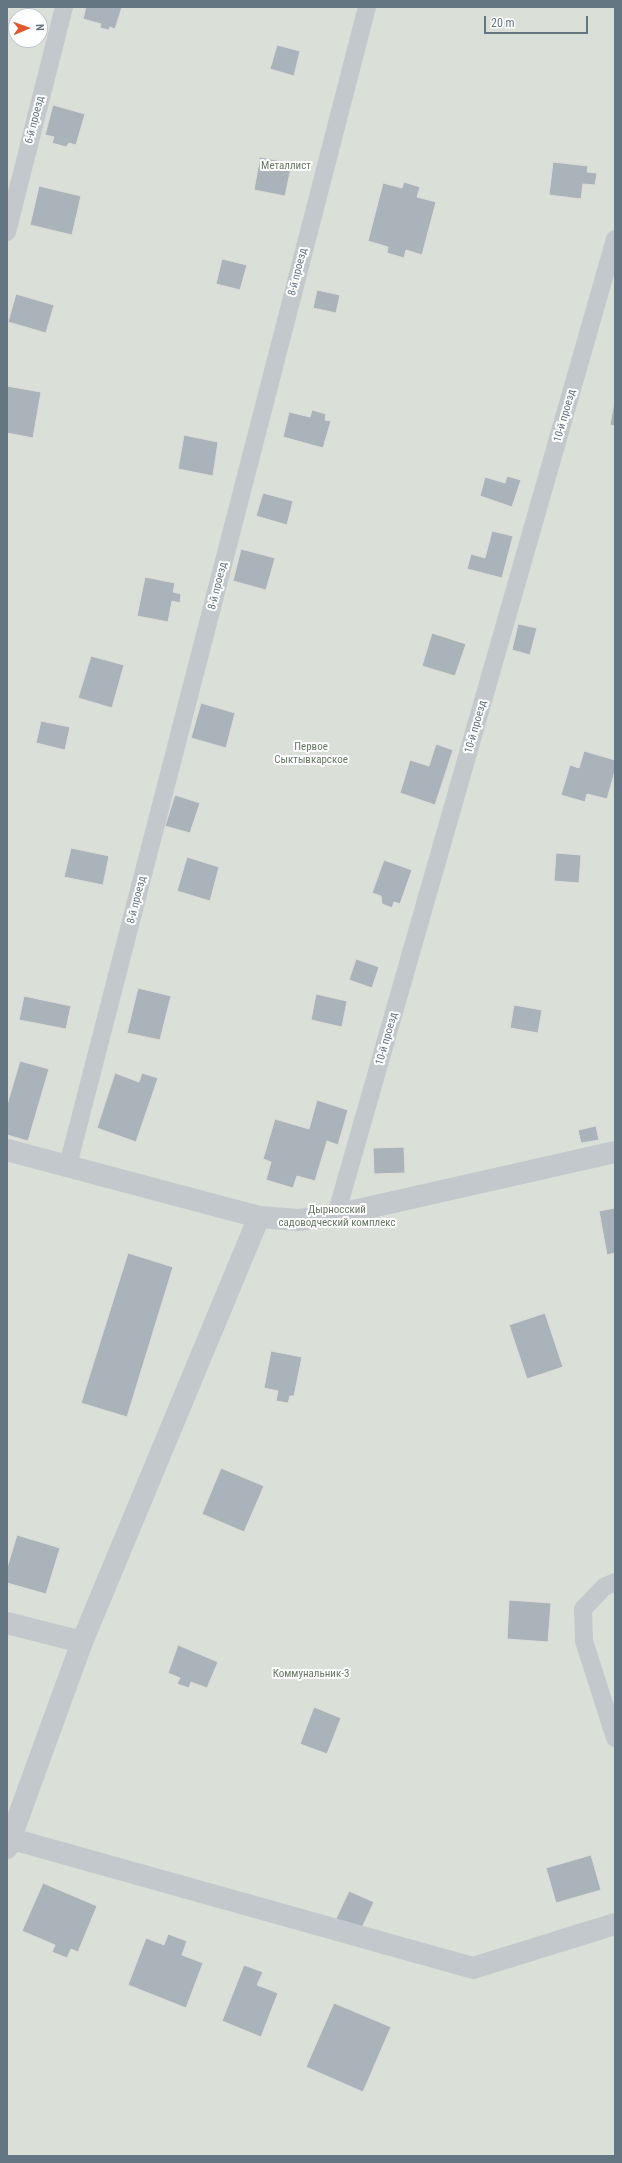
<!DOCTYPE html>
<meta charset="utf-8">
<style>
body{margin:0}
#map{position:relative;width:622px;height:2163px;overflow:hidden;background:#fafaf8;font-family:"Roboto Condensed",sans-serif}
canvas{display:block}
.frame{position:absolute;inset:0;border:8px solid #657683;pointer-events:none}
.north{position:absolute;left:8px;top:8px;width:40px;height:40px;box-sizing:border-box;background:#fff;border:1px solid #c1c8cd;border-radius:50%;rotate:88deg;font-size:11px;font-weight:700;line-height:16px;text-align:center;color:#657683}
.north::after{content:'';display:block;margin:auto;width:14px;height:18px;background:#e4572e;clip-path:polygon(50% 0,100% 100%,50% 72%,0 100%)}
.scale{position:absolute;left:484px;top:16px;width:104px;height:18px;box-sizing:border-box;border:2px solid #657683;border-top:0;padding-left:5px;font-size:12px;line-height:14px;white-space:nowrap;color:#657683;-webkit-text-stroke:3px #fff;paint-order:stroke}
</style>
<div id="map">
<canvas width="622" height="2163"></canvas>
<div class="frame"></div>
<div class="north">N</div>
<div class="scale">20 m</div>
</div>
<script>
const c = document.querySelector('canvas').getContext('2d');
c.lineJoin = 'round';
function fill(path, color) {
  c.fillStyle = color;
  c.fill(path, 'evenodd');
}
function poly(rows) {
  const path = new Path2D();
  for (const r of rows) {
    path.moveTo(r[0], r[1]);
    for (let i = 2; i < r.length; i += 2) path.lineTo(r[i], r[i + 1]);
  }
  return path;
}
function trace(path, color, width, dash) {
  c.strokeStyle = color;
  c.lineWidth = width;
  c.lineCap = dash ? 'butt' : 'round';
  c.setLineDash(dash || []);
  c.stroke(path);
}
function label(font, color, halo, rows, align = 'center') {
  c.font = font + ' "Roboto Condensed",sans-serif';
  c.lineWidth = 4;
  c.setLineDash([]);
  c.textBaseline = 'middle';
  c.strokeStyle = halo;
  c.fillStyle = color;
  for (const [text, x, y, turn = 0] of rows) {
    c.save();
    c.translate(x, y);
    c.rotate((+turn || 0) * Math.PI / 180);
    c.textAlign = isNaN(turn) ? turn : align;
    if (halo) c.strokeText(text, 0, 0);
    c.fillText(text, 0, 0);
    c.restore();
  }
}
const green = poly([
 [7,7,615,7,615,2156,7,2156],
 [16,16,40,16,40,40,16,40]
]);
const building = poly([
 [86,7,122,7,115,29,110,27,109,30,100,28,101,24,83,19,86,7],
 [277,45,300,51,294,76,270,69,277,45],
 [53,105,85,114,76,145,69,143,66,147,52,143,54,137,45,135,53,105],
 [260,157,292,163,285,196,254,190,260,157],
 [553,162,588,166,587,172,597,173,595,185,583,184,581,199,549,195,553,162],
 [404,182,420,187,417,197,436,202,422,255,406,250,404,258,387,253,388,247,368,241,383,183,402,188,404,182],
 [39,186,81,196,72,235,30,225,39,186],
 [222,259,247,265,240,290,216,284,222,259],
 [317,290,340,295,336,313,313,308,317,290],
 [16,294,54,305,46,333,8,322,16,294],
 [7,386,41,392,33,438,7,433,7,386],
 [615,397,615,426,610,425,615,397],
 [312,410,326,414,325,420,331,421,323,448,283,437,289,412,310,417,312,410],
 [184,435,218,442,213,476,178,469,184,435],
 [507,476,521,480,512,507,480,496,485,477,505,483,507,476],
 [263,493,293,501,287,525,256,516,263,493],
 [492,531,513,536,502,578,467,569,471,554,485,558,492,531],
 [241,549,275,558,266,590,233,581,241,549],
 [145,577,175,583,173,592,181,594,180,603,172,601,168,622,137,616,145,577],
 [518,624,537,628,530,655,512,650,518,624],
 [432,633,466,644,455,676,422,666,432,633],
 [91,656,124,665,112,708,78,698,91,656],
 [201,703,235,713,226,748,191,738,201,703],
 [41,721,70,727,65,750,36,743,41,721],
 [436,744,453,750,435,805,400,793,410,760,429,766,436,744],
 [584,751,615,760,615,771,607,799,587,794,585,802,561,795,570,765,579,768,584,751],
 [175,795,200,803,190,833,165,826,175,795],
 [71,848,109,856,103,885,64,877,71,848],
 [556,853,581,855,579,883,554,881,556,853],
 [187,857,219,867,210,901,177,891,187,857],
 [384,860,412,870,400,904,394,902,392,908,382,904,381,896,372,893,384,860],
 [356,959,379,967,372,988,349,980,356,959],
 [138,988,171,996,160,1040,127,1033,138,988],
 [316,994,347,1001,342,1027,311,1020,316,994],
 [24,996,71,1006,66,1029,19,1020,24,996],
 [514,1005,542,1010,538,1033,510,1028,514,1005],
 [20,1061,49,1069,28,1141,7,1135,7,1105,20,1061],
 [115,1073,139,1082,142,1073,158,1078,136,1142,97,1128,115,1073],
 [317,1100,348,1110,338,1145,327,1141,315,1181,297,1176,293,1188,266,1180,271,1162,263,1159,275,1119,309,1129,317,1100],
 [596,1126,599,1140,581,1143,578,1130,596,1126],
 [404,1147,405,1173,374,1174,373,1148,404,1147],
 [615,1208,615,1253,607,1255,599,1211,615,1208],
 [128,1253,173,1267,127,1417,81,1403,128,1253],
 [545,1313,563,1367,527,1379,509,1325,545,1313],
 [271,1351,302,1357,294,1396,290,1396,288,1403,276,1401,278,1391,264,1388,271,1351],
 [221,1468,264,1486,244,1532,202,1514,221,1468],
 [17,1535,60,1548,46,1594,7,1583,7,1568,17,1535],
 [509,1600,551,1603,548,1642,507,1639,509,1600],
 [178,1645,218,1662,207,1688,191,1682,189,1688,177,1684,180,1678,168,1673,178,1645],
 [314,1707,341,1718,327,1754,300,1744,314,1707],
 [591,1855,601,1890,556,1903,546,1868,591,1855],
 [43,1883,97,1906,78,1952,71,1949,67,1958,52,1952,55,1945,22,1931,43,1883],
 [349,1891,374,1902,359,1934,334,1923,349,1891],
 [168,1934,187,1941,182,1955,203,1963,186,2008,128,1985,146,1938,164,1945,168,1934],
 [244,1965,263,1972,257,1985,278,1993,261,2037,222,2021,244,1965],
 [334,2003,391,2027,363,2092,306,2067,334,2003]
]);
const lane = poly([
 [7,232,64,7],
 [68,1165,367,7],
 [336,1215,615,239],
 [615,1582,604,1587,583,1609,584,1641,615,1738]
]);
const street = poly([
 [7,1150,259,1217,299,1220,336,1215,615,1152],
 [7,1623,82,1642],
 [12,1839,473,1968,615,1924],
 [7,1848,82,1642,259,1217]
]);
const streetNames = [
 ["6-й проезд",35,120,-76],
 ["8-й проезд",298,272,-76],
 ["10-й проезд",565,416,-74],
 ["8-й проезд",218,586,-76],
 ["10-й проезд",476,727,-74],
 ["8-й проезд",137,900,-76],
 ["10-й проезд",387,1039,-74]
];
const parkNames = [
 ["Металлист",286,166],
 ["Первое",311,747],
 ["Сыктывкарское",311,760],
 ["Дырносский",337,1210],
 ["садоводческий комплекс",337,1223],
 ["Коммунальник-3",311,1674]
];
fill(green, '#dadfd7');
fill(building, '#aab3b9');
trace(building, '#dcdcda', 1);
trace(lane, '#c3c8cc', 18);
trace(street, '#c3c8cc', 22);
label('11px', '#657683', '#fff', streetNames);
label('11px', '#687a64', '#fff', parkNames);
</script>
